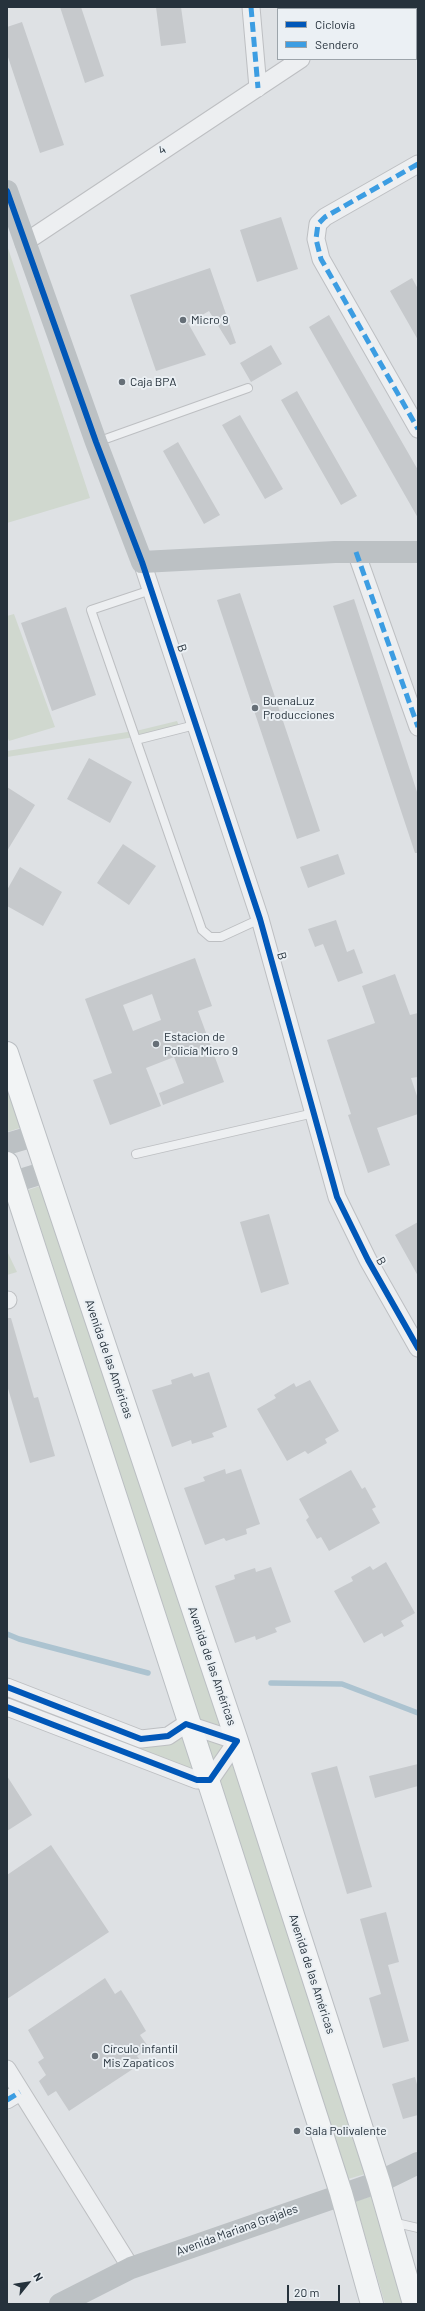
<!DOCTYPE html>
<meta charset="utf-8">
<style>
body{margin:0}
#map{position:relative;width:425px;height:2311px;overflow:hidden;background:#dee1e4;font-family:Barlow,sans-serif}
canvas{display:block}
.frame{position:absolute;inset:0;border:8px solid #26323c;pointer-events:none}
.legend{position:absolute;left:277px;top:8px;width:140px;height:52px;box-sizing:border-box;background:#ebf0f4;border:1px solid #9ca4aa;margin:0;padding:5px 7px;list-style:none;font-size:12px;color:#26323c}
.legend li{display:flex;align-items:center;gap:8px;height:20px}
.legend b{width:20px;border:1px solid #9ca4aa}
.north{position:absolute;left:8px;top:2263px;width:40px;height:40px;-webkit-text-stroke:3px #ebf0f4;paint-order:stroke;rotate:60deg;font-size:11px;font-weight:700;line-height:16px;text-align:center;color:#26323c}
.north::after{content:'';display:block;margin:auto;width:14px;height:18px;background:#26323c;clip-path:polygon(50% 0,100% 100%,50% 72%,0 100%)}
.scale{position:absolute;left:287px;top:2285px;width:53px;height:18px;box-sizing:border-box;border:2px solid #26323c;border-top:0;padding-left:5px;font-size:12px;line-height:14px;white-space:nowrap;color:#26323c;-webkit-text-stroke:3px #ebf0f4;paint-order:stroke}
</style>
<div id="map">
<canvas width="425" height="2311"></canvas>
<div class="frame"></div>
<ul class="legend">
<li><b style="height:5px;background:#0057b8"></b>Ciclovía</li>
<li><b style="height:5px;background:#3c9de2"></b>Sendero</li>
</ul>
<div class="north">N</div>
<div class="scale">20 m</div>
</div>
<script>
const c = document.querySelector('canvas').getContext('2d');
c.lineJoin = 'round';
function fill(path, color) {
  c.fillStyle = color;
  c.fill(path, 'evenodd');
}
function poly(rows) {
  const path = new Path2D();
  for (const r of rows) {
    path.moveTo(r[0], r[1]);
    for (let i = 2; i < r.length; i += 2) path.lineTo(r[i], r[i + 1]);
  }
  return path;
}
function trace(path, color, width, dash) {
  c.strokeStyle = color;
  c.lineWidth = width;
  c.lineCap = dash ? 'butt' : 'round';
  c.setLineDash(dash || []);
  c.stroke(path);
}
function label(font, color, halo, rows, align = 'center') {
  c.font = font + ' Barlow,sans-serif';
  c.lineWidth = 4;
  c.setLineDash([]);
  c.textBaseline = 'middle';
  c.strokeStyle = halo;
  c.fillStyle = color;
  for (const [text, x, y, turn = 0] of rows) {
    c.save();
    c.translate(x, y);
    c.rotate((+turn || 0) * Math.PI / 180);
    c.textAlign = isNaN(turn) ? turn : align;
    if (halo) c.strokeText(text, 0, 0);
    c.fillText(text, 0, 0);
    c.restore();
  }
}
const green = poly([
 [7,245,90,498,7,523],
 [14,614,55,727,9,741,7,735,7,616],
 [177,721,179,726,141,736,7,757,7,751,140,730],
 [7,1087,20,1128,7,1132],
 [40,1186,221,1727,200,1720,28,1190],
 [7,1251,17,1272,7,1275],
 [7,1694,141,1746,183,1735,195,1771,7,1699],
 [206,1738,226,1744,214,1762],
 [232,1763,365,2174,348,2179,220,1780],
 [372,2196,403,2304,385,2304,355,2201]
]);
const stream = poly([
 [7,1634,19,1639,148,1673],
 [271,1683,342,1684,418,1713]
]);
const building = poly([
 [60,7,81,7,104,76,85,83],
 [156,7,181,7,186,43,161,46],
 [22,22,64,145,40,153,7,54,7,27],
 [281,217,298,269,257,282,240,230],
 [210,268,236,343,230,345,209,311,188,323,206,355,156,371,130,295],
 [412,278,418,289,418,340,390,291],
 [329,315,418,470,418,518,309,327],
 [271,345,282,364,251,382,240,363],
 [297,391,357,496,341,505,281,400],
 [240,415,283,489,265,499,222,425],
 [178,442,220,515,204,524,163,451],
 [240,593,320,831,297,839,217,600],
 [354,599,418,795,418,853,415,853,333,606],
 [66,607,96,695,52,711,21,623],
 [89,758,132,782,110,823,67,799],
 [7,787,35,805,7,851],
 [123,844,156,866,129,905,97,883],
 [338,854,345,874,308,888,300,867],
 [20,867,62,892,43,926,7,906,7,890],
 [336,920,347,952,354,949,363,973,338,982,323,944,315,947,308,929],
 [195,958,212,1006,198,1011,224,1082,163,1105,159,1093,184,1083,174,1057,146,1068,161,1106,110,1125,93,1080,112,1073,85,999],
 [152,994,161,1020,133,1031,123,1005],
 [395,974,410,1015,418,1013,418,1077,411,1078,418,1099,418,1114,377,1128,390,1165,368,1173,348,1115,351,1114,327,1040,375,1023,362,986],
 [269,1214,289,1284,261,1293,240,1222],
 [418,1222,418,1276,395,1235],
 [7,1318,11,1318,34,1398,38,1397,55,1456,30,1463,7,1385],
 [209,1372,227,1427,212,1433,214,1437,192,1444,191,1440,172,1447,152,1390,172,1384,171,1380,192,1373,194,1377],
 [310,1380,339,1431,325,1439,327,1443,308,1454,305,1451,287,1461,257,1409,276,1398,274,1395,294,1383,296,1387],
 [225,1469,226,1474,241,1469,260,1524,246,1529,247,1534,226,1541,224,1538,205,1545,184,1488,205,1481,203,1477],
 [351,1470,362,1489,365,1487,376,1507,372,1509,380,1523,329,1551,321,1537,317,1539,306,1520,309,1517,299,1499],
 [386,1562,415,1613,401,1621,404,1626,384,1637,382,1633,364,1643,334,1591,353,1581,351,1577,370,1566,373,1570],
 [271,1567,291,1622,275,1628,277,1632,256,1640,255,1636,235,1643,215,1586,235,1579,234,1575,255,1568,256,1572],
 [418,1764,418,1786,375,1798,369,1776],
 [337,1766,372,1887,347,1894,311,1773],
 [7,1776,32,1815,7,1831],
 [51,1845,109,1932,7,1999,7,1875],
 [386,1912,399,1962,388,1965,409,2041,383,2048,369,1998,381,1994,360,1919],
 [105,1978,115,1994,121,1990,130,2004,146,2031,140,2035,149,2048,137,2056,142,2063,69,2111,56,2091,48,2096,39,2081,46,2075,38,2062,44,2058,28,2030],
 [415,2077,418,2088,418,2115,403,2119,392,2084]
]);
const lane = poly([
 [97,442,248,388],
 [151,590,91,610,202,930,210,937,221,937,260,919],
 [136,740,195,725],
 [136,1154,314,1113],
 [392,2222,418,2228]
]);
const street = poly([
 [251,7,258,88],
 [416,23,418,23],
 [418,164,325,217,318,224,316,239,321,259,418,429],
 [24,243,301,59],
 [356,552,418,727],
 [142,562,260,919,337,1197,368,1260,418,1348],
 [7,1300,8,1300],
 [7,1687,141,1739,168,1736,186,1724,237,1741,210,1780,197,1780,7,1707],
 [7,2069,131,2268],
 [7,2100,20,2092]
]);
const secondary = poly([
 [7,191,96,442,142,562,335,552,418,552],
 [7,1144,34,1136],
 [7,1184,46,1172],
 [60,2304,131,2268,379,2182,418,2163]
]);
const primary = poly([
 [7,1053,237,1741,379,2182,414,2304],
 [7,1163,208,1780,341,2193,372,2304]
]);
const quiet = poly([
 [251,7,258,88],
 [418,164,325,217,318,224,316,239,321,259,418,429],
 [356,552,418,727],
 [7,1300,8,1300],
 [7,2100,20,2092]
]);
const cycleway = poly([
 [7,191,96,442,142,562,260,919,337,1197,368,1260,418,1348],
 [7,1687,141,1739,168,1736,186,1724,237,1741,210,1780,197,1780,7,1707]
]);
const markers = [
 [183,320,4,"#666f77"],
 [122,382,4,"#666f77"],
 [255,708,4,"#666f77"],
 [156,1044,4,"#666f77"],
 [95,2056,4,"#666f77"],
 [297,2131,4,"#666f77"]
];
const streetNames = [
 ["4",162,150,-33],
 ["B",182,648,72],
 ["B",282,956,74],
 ["B",381,1261,61],
 ["Avenida de las Américas",109,1359,71],
 ["Avenida de las Américas",212,1666,71],
 ["Avenida de las Américas",312,1974,72],
 ["Avenida Mariana Grajales",237,2230,-20]
];
const poiNames = [
 ["Micro 9",191,320],
 ["Caja BPA",130,382],
 ["BuenaLuz",263,701],
 ["Producciones",263,715],
 ["Estacion de",164,1037],
 ["Policía Micro 9",164,1051],
 ["Círculo infantil",103,2049],
 ["Mis Zapaticos",103,2063],
 ["Sala Polivalente",305,2131]
];
fill(green, '#d0d8cf');
trace(stream, '#acc3d0', 5.5);
fill(building, '#c6c9cc');
trace(lane, '#bdbfc2', 10);
trace(street, '#bdbfc2', 19);
trace(primary, '#babec2', 24);
trace(lane, '#edeff1', 8);
trace(street, '#edeff1', 17);
trace(secondary, '#bcc1c4', 22);
trace(primary, '#f2f4f5', 22);
trace(quiet, '#3c9de2', 5, [10, 5]);
trace(cycleway, '#0057b8', 6);
for (const [x, y, r, color] of markers) {
  const dot = new Path2D();
  dot.arc(x, y, r, 0, 2 * Math.PI);
  c.fillStyle = color;
  c.fill(dot);
  trace(dot, '#ebf0f4', 1.5);
}
label('12px', '#26323c', '#ebf0f4', streetNames);
label('12px', '#26323c', '#ebf0f4', poiNames, 'left');
</script>
